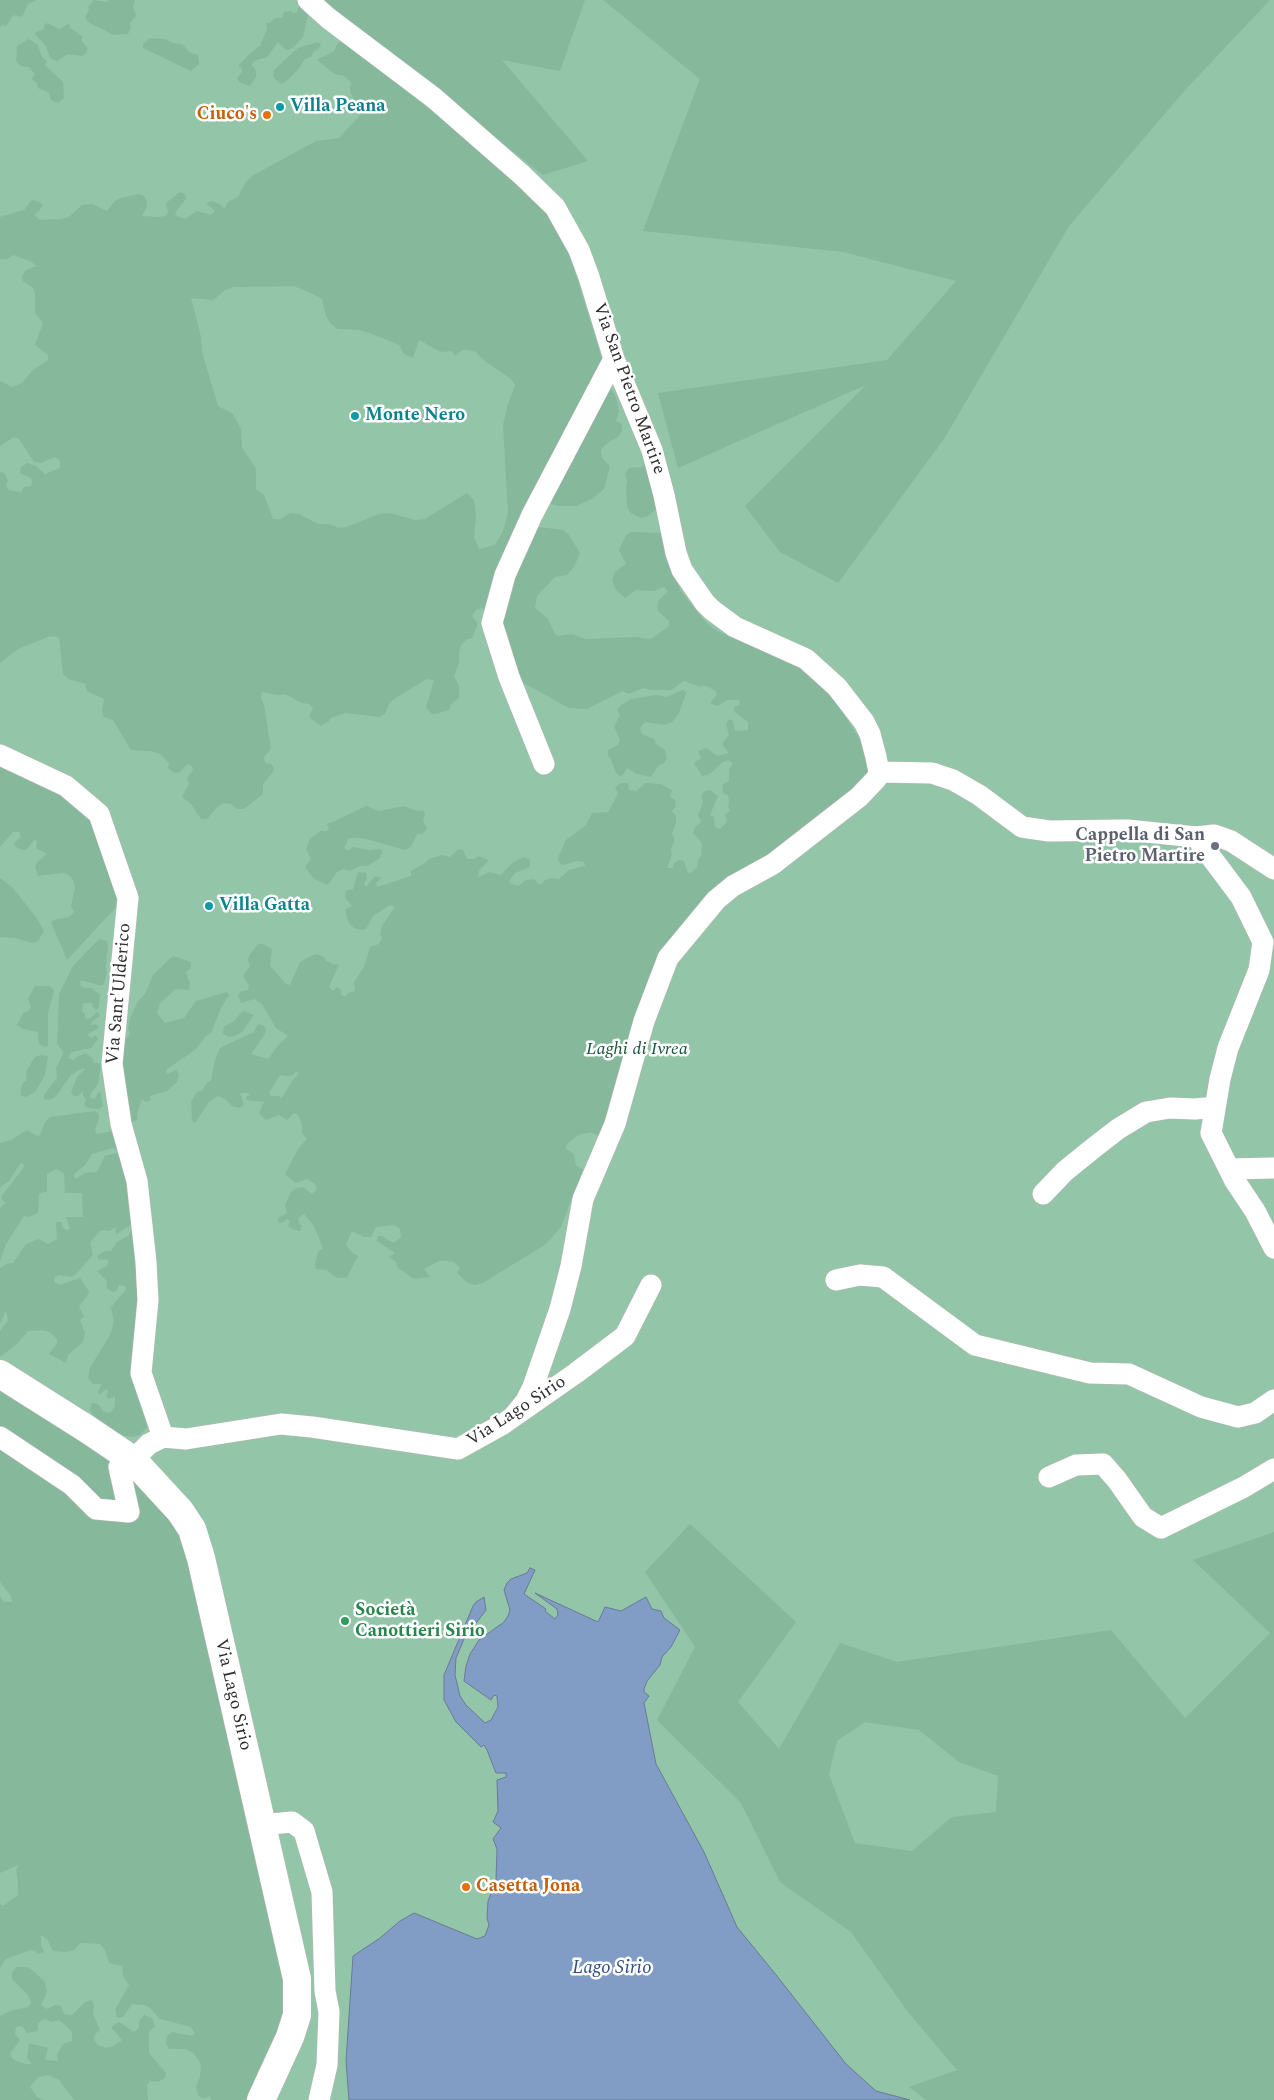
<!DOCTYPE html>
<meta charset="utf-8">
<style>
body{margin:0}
canvas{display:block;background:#e7e3df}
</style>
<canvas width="1274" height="2100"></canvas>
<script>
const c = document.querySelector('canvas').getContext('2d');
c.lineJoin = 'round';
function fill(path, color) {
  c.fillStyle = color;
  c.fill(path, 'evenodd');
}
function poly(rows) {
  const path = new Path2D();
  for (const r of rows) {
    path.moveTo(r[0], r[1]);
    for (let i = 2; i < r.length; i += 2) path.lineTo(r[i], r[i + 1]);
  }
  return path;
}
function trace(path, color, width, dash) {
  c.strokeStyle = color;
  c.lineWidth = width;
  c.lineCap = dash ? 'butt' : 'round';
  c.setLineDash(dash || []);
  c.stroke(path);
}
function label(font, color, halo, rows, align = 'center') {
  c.font = font + ' Spectral,serif';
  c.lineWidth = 5;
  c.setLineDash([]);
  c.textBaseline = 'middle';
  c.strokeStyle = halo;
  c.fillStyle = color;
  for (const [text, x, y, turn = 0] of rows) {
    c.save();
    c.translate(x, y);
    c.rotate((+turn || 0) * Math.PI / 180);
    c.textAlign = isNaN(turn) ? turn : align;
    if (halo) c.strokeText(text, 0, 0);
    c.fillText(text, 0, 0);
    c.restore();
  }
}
const green = poly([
 [0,0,1274,0,1274,2100,0,2100]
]);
const forest = poly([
 [0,0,37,0,28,4,22,17,15,15,11,18,7,25,5,26,3,24,0,27],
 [94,0,107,2,109,0,135,0,133,7,136,16,130,23,131,28,128,34,114,35,88,22,85,17,89,10,88,7],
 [325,0,585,0,560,71,502,60,588,161,543,175,335,13],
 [603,0,1270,0,1186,89,1069,226,944,439,838,583,780,552,745,506,866,385,678,468,658,393,887,360,956,281,843,252,643,231,700,79],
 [299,5,308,15,303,37,293,48,286,50,278,42,267,57,254,61,251,66,254,67,256,72,256,77,252,83,249,86,239,82,237,78,242,72,242,68,238,66,250,53,260,46,267,29,266,23,270,23,275,18,282,18,284,12,291,11,294,14,297,12],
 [47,23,60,29,68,24,70,26,70,28,77,32,78,34,83,36,81,40,88,48,86,53,82,56,68,54,57,61,50,58,46,46,35,34,36,32,44,29,44,25],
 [150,38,165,39,173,43,182,44,190,53,198,55,199,64,191,71,143,48,143,44],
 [29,39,38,45,42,57,47,61,45,65,63,82,64,98,58,103,51,100,49,93,38,88,37,83,32,79,35,74,29,67,21,66,16,61,17,46],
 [342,41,519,179,547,212,570,256,602,359,488,610,481,608,476,610,472,616,478,624,472,638,466,640,461,645,459,653,459,663,454,676,459,686,459,698,451,704,449,710,436,714,432,714,426,708,434,680,427,679,394,699,389,704,385,714,379,717,345,713,331,718,328,722,321,726,309,717,313,708,309,704,302,703,285,694,277,695,262,692,261,698,264,705,271,749,264,757,265,763,271,764,274,768,273,772,263,784,263,794,244,809,237,809,231,804,224,803,217,807,207,819,201,819,191,804,182,797,189,784,187,778,193,770,191,765,187,764,180,772,174,773,168,768,169,763,160,754,151,751,131,750,113,720,104,717,102,710,104,699,87,691,85,684,68,679,63,674,59,637,50,636,18,649,0,663,0,471,5,474,8,480,6,486,9,490,21,492,24,487,31,486,32,482,31,478,20,473,21,467,27,463,36,466,45,474,60,468,60,461,55,457,41,463,34,462,19,439,14,437,0,446,0,381,12,387,22,383,32,371,48,360,48,355,35,345,43,323,35,313,35,293,33,288,23,281,22,277,26,270,36,266,32,262,13,255,7,259,0,259,0,217,24,210,32,200,40,202,43,205,39,211,34,215,40,220,61,219,69,217,82,205,92,204,107,211,115,201,121,198,139,194,144,196,147,202,147,207,142,216,159,217,165,216,168,213,166,203,180,192,185,194,186,199,177,210,175,215,185,219,197,211,211,215,215,211,206,203,213,201,221,205,224,209,228,202,238,197,246,182,252,176,316,141,339,138,366,109,356,102,350,92,351,82,344,76,334,74,317,60,334,51,337,44],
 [294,286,313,294,322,299,326,316,330,323,337,329,359,330,370,333,399,345,404,354,413,358,419,340,441,352,452,351,455,356,462,350,469,350,476,352,482,359,511,379,515,385,508,404,503,425,508,513,503,531,495,545,479,549,474,537,476,517,474,500,467,493,425,519,415,520,390,513,379,514,347,527,338,528,330,524,318,524,299,514,290,513,281,519,273,519,264,495,256,489,256,468,242,448,241,429,233,414,218,406,202,352,201,337,191,298,213,300,225,290,233,287],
 [318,42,321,45,318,50,314,51,311,57,305,59,298,70,285,82,281,84,273,77,274,70,298,48],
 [611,389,616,397,619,412,616,421,622,424,622,431,618,437,606,444,601,450,602,458,610,466,604,489,592,499,576,506,558,506,545,502,604,390],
 [646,463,657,509,646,517,641,518,631,513,627,507,626,489,627,481,625,474,629,468,641,467],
 [540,527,563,530,569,535,580,553,574,567,567,575,555,577,537,596,535,608,548,619,555,634,559,636,572,634,585,639,635,637,651,639,669,626,669,621,657,610,658,601,668,591,664,587,654,591,636,590,625,598,616,590,612,580,615,572,626,564,619,550,626,535,631,532,662,533,680,590,703,619,714,629,730,637,790,660,828,689,867,751,868,772,861,787,662,954,601,1137,591,1132,578,1135,568,1143,565,1148,574,1154,576,1166,583,1169,561,1227,546,1244,483,1283,475,1285,468,1283,457,1273,460,1268,454,1262,447,1261,439,1261,424,1269,430,1277,414,1279,398,1268,396,1262,389,1257,395,1253,377,1241,378,1236,382,1236,394,1243,401,1237,400,1229,394,1225,376,1227,371,1237,364,1237,352,1231,346,1244,351,1252,358,1256,347,1277,337,1278,327,1270,316,1269,315,1264,318,1252,323,1248,314,1226,304,1214,298,1218,299,1224,302,1225,300,1231,292,1229,288,1226,290,1221,287,1219,282,1223,278,1222,278,1218,287,1213,285,1205,291,1192,297,1188,303,1187,312,1194,317,1189,314,1183,307,1179,296,1183,285,1174,298,1149,307,1139,302,1133,302,1125,298,1115,294,1113,287,1120,279,1115,266,1120,259,1113,264,1102,247,1100,246,1097,250,1095,248,1093,240,1093,244,1105,240,1108,232,1106,225,1099,218,1096,209,1102,195,1123,192,1120,191,1102,197,1092,203,1090,205,1085,211,1080,215,1060,220,1048,254,1032,258,1024,263,1025,266,1029,265,1034,251,1054,268,1059,280,1043,288,1036,276,1028,262,1004,254,999,241,1003,238,995,242,991,248,990,249,986,243,976,250,966,248,960,249,956,258,944,263,944,272,949,270,966,286,984,290,985,300,962,311,956,317,954,324,957,326,961,333,964,339,964,329,987,333,991,337,987,341,990,341,995,345,996,348,993,355,991,354,982,364,967,370,947,379,944,382,938,380,934,382,926,395,907,390,905,373,916,366,929,361,930,354,928,349,923,346,915,346,909,352,906,345,898,346,891,353,889,358,872,366,873,367,878,364,884,366,887,375,876,381,878,376,883,377,887,411,876,411,871,425,863,429,859,441,855,450,857,459,849,463,850,467,859,474,859,478,856,489,860,479,871,478,877,482,876,489,872,501,875,512,863,524,857,530,860,530,867,515,873,509,881,511,884,518,886,526,880,534,879,538,884,542,884,545,880,552,878,559,879,569,870,585,866,584,862,577,861,563,865,559,862,558,858,566,840,586,825,592,813,608,812,618,794,615,787,621,783,628,783,629,790,636,791,646,783,661,784,672,790,670,797,675,800,676,806,672,811,676,816,676,823,672,834,675,839,671,849,672,854,667,868,673,868,674,863,679,860,684,861,688,873,692,872,697,867,698,860,701,856,702,843,693,833,695,827,701,822,698,815,703,802,701,795,705,791,710,790,718,796,710,815,714,817,715,827,720,829,724,825,727,821,725,815,730,811,728,806,729,801,728,795,724,794,722,789,723,784,729,781,729,770,733,763,728,760,723,762,710,774,702,776,694,763,701,758,698,751,707,748,717,756,729,753,722,744,729,735,726,724,729,719,733,721,735,731,748,730,748,722,734,711,734,707,739,705,740,700,728,700,717,706,710,703,717,695,716,691,704,685,700,687,684,681,671,690,651,690,643,688,629,694,623,691,587,709,569,708,516,679,502,642,502,614,529,533],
 [296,1072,299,1073,292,1081,282,1098,278,1096,271,1096,269,1093,280,1075,291,1076],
 [683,690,686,693,679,713,672,722,665,725,645,722,640,728,642,734,654,739,656,744,665,750,667,758,664,763,658,766,651,777,637,774,627,768,622,776,618,775,615,771,611,759,608,756,608,750,618,745,620,740,614,726,620,715,617,710,621,705,631,699,656,695,667,697],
 [0,760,80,805,96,828,119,904,67,960,51,922,57,919,69,917,74,912,71,906,75,887,73,880,69,875,63,873,38,876,35,867,37,862,47,854,36,848,37,842,35,839,27,849,24,850,19,849,14,845,16,841,21,837,19,832,13,832,0,847],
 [366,806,379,811,404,806,417,811,423,810,425,815,423,821,427,829,422,834,417,834,411,847,405,850,363,838,349,838,344,848,348,851,353,847,369,850,380,849,383,851,379,859,367,866,360,866,350,871,343,869,337,872,328,885,314,879,305,867,311,859,306,849,310,839,320,831,327,831,329,827,326,824,335,821],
 [0,878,13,888,38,920,44,931,38,941,33,943,15,938,0,937],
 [99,939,107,941,108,946,106,966,107,973,104,984,101,986,81,980,80,985,84,988,93,988,93,990,100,994,99,1007,96,1010,93,1007,92,1003,87,1003,83,1004,82,1012,85,1013,85,1018,89,1019,98,1012,100,1016,91,1022,92,1025,96,1024,99,1028,88,1034,89,1037,92,1038,96,1035,98,1039,91,1048,75,1051,71,1053,68,1058,74,1060,76,1057,86,1053,93,1059,94,1063,101,1063,98,1084,91,1093,90,1098,95,1099,97,1094,100,1091,103,1106,99,1109,88,1108,84,1105,86,1099,83,1096,83,1091,78,1096,74,1096,71,1093,77,1077,85,1069,83,1068,71,1075,56,1096,50,1100,44,1099,44,1095,57,1078,56,1068,63,1054,63,1051,57,1044,59,994,73,966],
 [173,956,191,962,191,968,186,972,190,984,189,990,176,989,160,1003,157,1013,165,1023,184,1018,196,1001,227,992,229,995,221,1008,211,1033,206,1036,196,1049,166,1070,167,1074,176,1070,179,1074,177,1082,167,1091,150,1096,151,1100,146,1102,142,1099,137,1113,138,1119,130,1123,122,1077,121,1047,130,1034,128,1028,130,1018,138,1001,145,994,153,975],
 [35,986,50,986,54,991,48,1013,48,1046,44,1047,39,1044,38,1032,23,1029,17,1025,23,1013,29,1011,31,1007,28,999],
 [243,1011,254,1015,242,1032,235,1036,228,1037,223,1033,224,1026,233,1022],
 [41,1055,48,1056,45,1075,35,1092,25,1097,21,1095,21,1088,23,1083,27,1080,26,1076,27,1070,35,1057],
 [95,1111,99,1114,99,1119,95,1130,97,1134,113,1131,131,1185,143,1291,134,1373,147,1427,140,1435,132,1437,121,1435,102,1428,90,1410,92,1403,98,1404,104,1412,110,1413,115,1406,115,1396,109,1399,106,1397,108,1391,106,1389,99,1395,98,1391,102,1384,93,1384,88,1378,90,1368,110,1335,114,1322,111,1307,126,1290,125,1286,119,1285,116,1291,113,1292,108,1289,106,1287,107,1281,97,1271,107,1266,109,1261,105,1259,99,1260,97,1256,105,1251,111,1251,117,1242,129,1235,132,1229,130,1225,117,1234,115,1231,116,1227,109,1231,105,1230,100,1231,90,1242,93,1254,92,1256,75,1275,71,1277,59,1275,55,1277,54,1282,60,1285,80,1278,89,1291,88,1295,79,1306,84,1317,80,1320,85,1333,84,1338,82,1343,68,1355,66,1363,49,1354,57,1343,57,1339,50,1332,43,1330,28,1331,18,1343,0,1357,0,1331,8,1321,6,1311,0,1323,0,1268,7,1264,13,1263,26,1244,39,1239,48,1244,57,1239,56,1222,62,1222,62,1227,66,1230,70,1229,66,1217,83,1217,82,1193,65,1193,64,1173,56,1169,47,1174,47,1191,39,1194,38,1213,29,1217,24,1216,6,1244,0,1261,0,1208,6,1203,2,1200,1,1197,24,1167,23,1163,20,1164,9,1181,0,1187,0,1143,11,1140,27,1130,37,1136,40,1135,45,1122,50,1117],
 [113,1148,118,1151,116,1153,105,1156,97,1172,85,1173,75,1179,74,1174,85,1165,92,1154],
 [0,1381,119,1467,177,1514,293,2014,257,2100,211,2100,210,2096,203,2099,198,2095,196,2087,200,2077,201,2065,198,2059,193,2053,186,2049,169,2049,166,2043,167,2036,172,2032,191,2036,195,2034,191,2027,160,2019,150,2008,145,2005,132,2004,123,2017,117,2018,115,2010,129,1985,123,1976,122,1966,109,1963,105,1950,100,1944,80,1943,74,1950,66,1952,53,1951,47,1939,41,1935,41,1945,44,1952,38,1954,35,1951,30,1950,6,1959,0,1968,0,1904,3,1906,18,1895,18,1882,16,1870,18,1865,0,1873,0,1596,4,1602,12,1602,11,1596,0,1582],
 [690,1524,796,1622,738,1702,779,1749,840,1643,897,1662,1111,1630,1185,1718,1270,1633,1193,1560,1274,1532,1274,2100,926,2100,909,2087,957,2070,908,2012,851,1932,780,1882,741,1803,657,1720,695,1647,645,1572],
 [865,1722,919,1730,959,1762,998,1776,996,1812,952,1817,912,1851,855,1843,829,1774,837,1741],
 [17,1967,26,1967,31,1969,45,1982,47,1992,41,2005,47,2009,55,2005,61,2006,64,2014,72,2015,85,2002,92,2000,94,2007,93,2014,100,2030,95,2034,94,2040,98,2045,106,2048,114,2046,122,2040,111,2027,119,2022,134,2032,139,2028,139,2021,144,2015,152,2018,155,2026,149,2032,149,2053,166,2073,165,2078,158,2082,150,2081,147,2085,148,2100,74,2100,59,2080,48,2075,38,2077,30,2087,37,2097,44,2100,0,2100,0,2016,10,2011,28,2007,31,2003,28,1995,12,1979,12,1972],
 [44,2019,52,2022,59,2020,65,2025,72,2032,72,2041,63,2044,57,2055,58,2061,45,2060,48,2048,29,2043,27,2058,32,2064,25,2064,14,2060,10,2054,20,2040,15,2034,16,2027,22,2026,27,2033,38,2031,38,2023]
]);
const water = poly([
 [530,1568,535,1570,524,1594,546,1609,545,1611,555,1619,558,1615,557,1609,535,1593,598,1622,605,1607,621,1611,646,1597,652,1609,661,1611,664,1618,680,1630,671,1647,662,1657,660,1665,647,1681,644,1689,644,1692,649,1696,644,1703,656,1764,704,1852,737,1927,777,1976,846,2064,876,2091,910,2100,349,2100,346,2061,353,1956,380,1938,400,1921,414,1913,477,1939,485,1936,489,1925,487,1918,488,1901,496,1881,497,1849,493,1839,501,1828,493,1822,498,1811,497,1780,506,1777,506,1773,496,1773,487,1750,484,1745,481,1747,456,1722,444,1700,444,1675,473,1606,476,1602,484,1597,486,1610,464,1639,456,1658,455,1675,460,1696,466,1705,485,1723,491,1720,498,1707,497,1696,494,1695,491,1700,464,1681,466,1666,470,1654,479,1640,504,1622,508,1616,510,1610,504,1590,507,1583,511,1579,527,1573,530,1568]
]);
const minor = poly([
 [308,0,328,18,434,98,522,175,555,207,579,250,589,277,614,359,652,450,664,495,676,553,682,570,705,603,712,610,735,627,806,659,837,687,864,722,870,734,876,757,879,772,877,778,859,797,773,864,733,886,716,900,668,958,644,1021,615,1124,583,1199,571,1266,560,1309,533,1387,526,1401,513,1417],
 [0,755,66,786,99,814,128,898,112,1064,121,1124,137,1181,146,1262,148,1300,141,1373,163,1437],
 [544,764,509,677,492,623,505,575,532,515,614,359],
 [879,772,932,773,953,780,979,795,1022,827,1049,831,1127,830,1196,837,1214,835,1231,841,1274,869],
 [1196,837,1241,897,1263,942,1259,970,1228,1048,1220,1079,1211,1133,1235,1181,1255,1211,1274,1248],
 [1229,1169,1274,1168],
 [1043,1194,1065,1171,1096,1146,1118,1129,1146,1112,1170,1108,1195,1109,1215,1107],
 [836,1280,860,1275,883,1277,975,1345,1090,1373,1129,1374,1201,1407,1238,1417,1255,1413,1274,1400],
 [0,1437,72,1485,96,1509,129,1512,119,1467,133,1460,149,1444,163,1437,186,1439,281,1424,312,1427,458,1449,503,1424,576,1373,625,1336,651,1285],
 [1049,1477,1076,1465,1103,1464,1117,1480,1143,1517,1161,1528,1244,1487,1274,1469],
 [271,1824,292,1822,304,1831,322,1892,325,1991,329,2012,327,2065,319,2100]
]);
const major = poly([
 [0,1374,87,1429,133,1460,180,1511,192,1529,201,1558,297,1979,297,2015,290,2037,261,2100]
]);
const markers = [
 [280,107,5,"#0f9aa8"],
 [267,115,5,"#e8710a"],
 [355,416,5,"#0f9aa8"],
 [1215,846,5,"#6b7280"],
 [209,906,5,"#0f9aa8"],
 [345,1621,5,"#2e9e5b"],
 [466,1887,5,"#e8710a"]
];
const cultureNames = [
 ["Villa Peana",290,107],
 ["Monte Nero",365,416],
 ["Villa Gatta",219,906]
];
const foodNames = [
 ["Ciuco's",257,115],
 ["Casetta Jona",476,1887,"left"]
];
const streetNames = [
 ["Via San Pietro Martire",628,389,70],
 ["Via Sant'Ulderico",120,994,-85],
 ["Via Lago Sirio",517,1412,-33],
 ["Via Lago Sirio",232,1695,77]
];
const worshipNames = [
 ["Cappella di San",1205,836],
 ["Pietro Martire",1205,857]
];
const parkNames = [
 ["Laghi di Ivrea",637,1050]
];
const leisureNames = [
 ["Società",355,1611],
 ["Canottieri Sirio",355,1632]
];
const waterNames = [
 ["Lago Sirio",612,1969]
];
fill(green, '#93c5a8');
fill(forest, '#86b99c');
fill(water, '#819cc5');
trace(water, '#697b97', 1);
trace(minor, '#bbb7b4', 22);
trace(major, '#bbb7b4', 29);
trace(minor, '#fff', 21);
trace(major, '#fff', 28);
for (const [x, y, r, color] of markers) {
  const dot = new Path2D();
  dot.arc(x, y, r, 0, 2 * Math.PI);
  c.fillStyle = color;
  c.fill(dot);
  trace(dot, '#fff', 2);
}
label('bold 18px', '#0d838f', '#fff', cultureNames, 'left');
label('bold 18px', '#c56008', '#fff', foodNames, 'right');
label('18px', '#302e2d', '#fff', streetNames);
label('bold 18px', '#5b616d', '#fff', worshipNames, 'right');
label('italic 18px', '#185538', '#fff', parkNames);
label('bold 18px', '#27864d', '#fff', leisureNames, 'left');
label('italic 19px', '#2e4f86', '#fff', waterNames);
</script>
